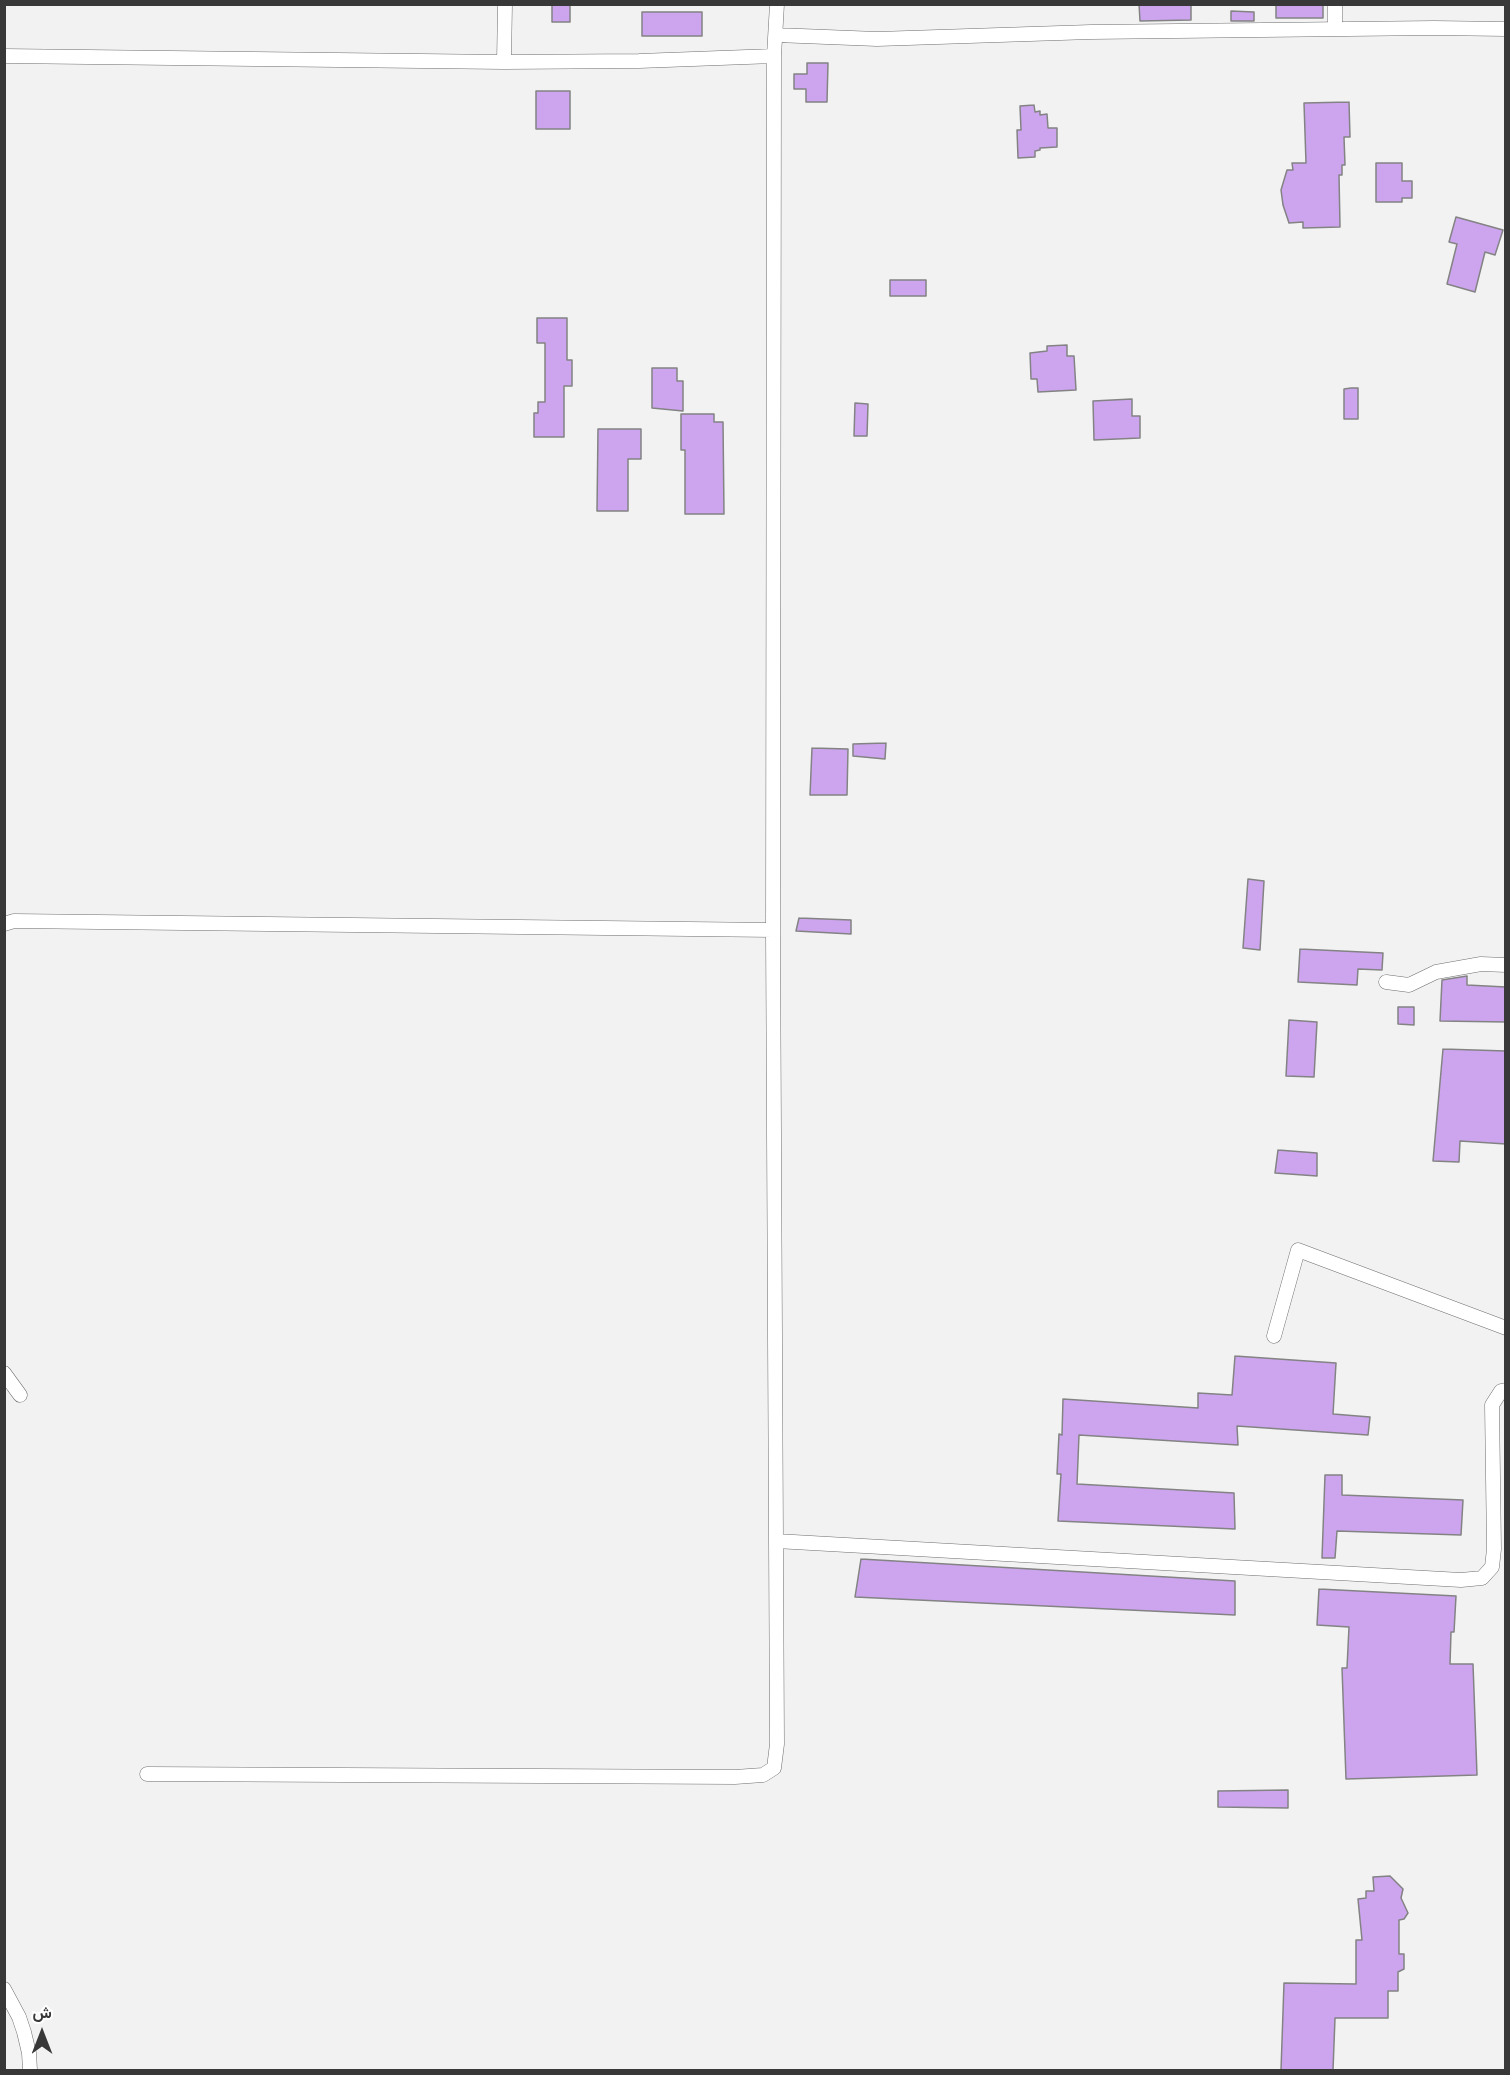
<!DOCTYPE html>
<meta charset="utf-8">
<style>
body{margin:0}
#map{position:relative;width:1510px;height:2075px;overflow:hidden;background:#f2f2f3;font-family:Georgia,Vazirmatn,serif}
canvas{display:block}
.frame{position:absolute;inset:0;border:6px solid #383838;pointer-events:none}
.north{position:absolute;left:12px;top:2003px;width:60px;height:60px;-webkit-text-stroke:4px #fff;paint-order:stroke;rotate:0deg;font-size:16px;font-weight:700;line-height:24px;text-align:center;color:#383838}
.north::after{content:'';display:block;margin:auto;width:21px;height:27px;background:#383838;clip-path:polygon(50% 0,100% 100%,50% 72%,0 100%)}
</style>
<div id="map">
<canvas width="1510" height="2075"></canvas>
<div class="frame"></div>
<div class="north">ش</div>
</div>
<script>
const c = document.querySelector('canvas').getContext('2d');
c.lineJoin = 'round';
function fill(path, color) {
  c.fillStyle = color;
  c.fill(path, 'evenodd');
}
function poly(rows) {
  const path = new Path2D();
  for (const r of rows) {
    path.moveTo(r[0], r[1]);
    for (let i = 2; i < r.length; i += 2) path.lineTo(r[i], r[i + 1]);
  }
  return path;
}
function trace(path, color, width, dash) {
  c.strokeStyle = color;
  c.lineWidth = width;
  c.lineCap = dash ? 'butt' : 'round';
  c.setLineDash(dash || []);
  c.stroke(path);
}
const building = poly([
 [552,4,570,4,570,22,552,22,552,4],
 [1139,4,1191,4,1191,20,1140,21,1139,4],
 [1276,4,1323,4,1323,18,1276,18,1276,4],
 [1231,11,1254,12,1254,21,1231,21,1231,11],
 [642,12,702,12,702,36,642,36,642,12],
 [807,63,828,63,827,102,806,102,806,89,794,89,794,74,807,74,807,63],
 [536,91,570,91,570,129,536,129,536,91],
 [1349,102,1350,137,1344,137,1345,165,1342,165,1342,175,1339,175,1340,227,1303,228,1303,222,1289,223,1283,205,1281,190,1287,170,1293,170,1292,163,1306,163,1304,103,1349,102],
 [1034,105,1035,112,1040,111,1040,115,1047,114,1048,128,1057,128,1057,147,1040,148,1040,150,1035,151,1035,157,1018,158,1017,130,1021,130,1020,106,1034,105],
 [1376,163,1402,163,1402,181,1412,181,1412,198,1402,198,1402,202,1376,202,1376,163],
 [1456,217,1503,230,1495,255,1485,252,1475,292,1447,284,1457,244,1449,242,1456,217],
 [890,280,926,280,926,296,890,296,890,280],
 [537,318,567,318,567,360,572,360,572,386,564,386,564,437,534,437,534,413,538,413,538,402,545,402,545,343,537,343,537,318],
 [1067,345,1067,356,1074,356,1076,390,1038,392,1037,379,1031,379,1030,353,1047,351,1047,346,1067,345],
 [652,368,677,368,677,381,683,381,683,411,652,408,652,368],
 [1351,388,1358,388,1358,419,1344,419,1344,389,1351,388],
 [1132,399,1132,416,1140,416,1140,438,1094,440,1093,401,1132,399],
 [855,403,868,404,867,436,854,436,855,403],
 [681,414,714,414,714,422,723,422,724,514,685,514,685,450,681,450,681,414],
 [598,429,641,429,641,459,628,459,628,511,597,511,598,429],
 [886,743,885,759,853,756,853,744,886,743],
 [812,748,848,749,847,795,810,795,812,748],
 [1248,879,1264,881,1260,950,1243,948,1248,879],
 [799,918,851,920,851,934,796,931,799,918],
 [1300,949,1383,953,1382,970,1358,969,1357,985,1298,982,1300,949],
 [1467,976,1467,985,1506,987,1506,1022,1440,1021,1442,980,1467,976],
 [1398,1007,1414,1007,1414,1025,1398,1024,1398,1007],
 [1289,1020,1317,1022,1314,1077,1286,1076,1289,1020],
 [1443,1049,1506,1051,1506,1144,1460,1141,1459,1162,1433,1161,1443,1049],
 [1278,1150,1317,1153,1317,1176,1275,1173,1278,1150],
 [1235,1356,1336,1363,1333,1414,1370,1417,1368,1435,1237,1426,1238,1445,1079,1435,1077,1484,1234,1493,1235,1529,1058,1521,1061,1474,1057,1474,1059,1434,1062,1435,1063,1399,1198,1408,1198,1393,1232,1395,1235,1356],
 [1325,1475,1342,1475,1342,1495,1463,1500,1461,1535,1337,1531,1335,1558,1322,1558,1325,1475],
 [861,1559,1235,1581,1235,1615,855,1597,861,1559],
 [1319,1589,1456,1596,1454,1632,1451,1632,1450,1664,1473,1664,1477,1775,1346,1779,1342,1668,1347,1668,1349,1627,1317,1625,1319,1589],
 [1288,1790,1288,1808,1218,1807,1218,1791,1288,1790],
 [1390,1876,1403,1889,1401,1898,1408,1913,1404,1919,1399,1920,1399,1954,1404,1954,1404,1969,1398,1972,1398,1991,1388,1991,1388,2018,1335,2018,1333,2070,1281,2070,1284,1983,1356,1984,1356,1940,1362,1940,1358,1899,1366,1898,1366,1891,1374,1891,1373,1877,1390,1876]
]);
const street = poly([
 [1335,4,1335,29],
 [776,35,877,39,1091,32,1434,28,1506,29],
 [4,56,504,62,639,61,774,56],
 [504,62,505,4],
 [4,924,14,921,773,930],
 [1386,982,1409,985,1436,972,1481,964,1506,965],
 [1274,1336,1298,1250,1506,1328],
 [4,1373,20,1395],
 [776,1541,1461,1580,1482,1578,1492,1567,1494,1549,1492,1405,1501,1391,1506,1390],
 [147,1774,735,1777,763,1775,774,1768,777,1744,773,930,774,56,777,4],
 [4,1989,19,2017,24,2032,29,2053,30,2070]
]);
fill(building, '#cda5ef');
trace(building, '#838384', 1.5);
trace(street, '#6e6e6f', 15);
trace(street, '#fff', 14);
</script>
